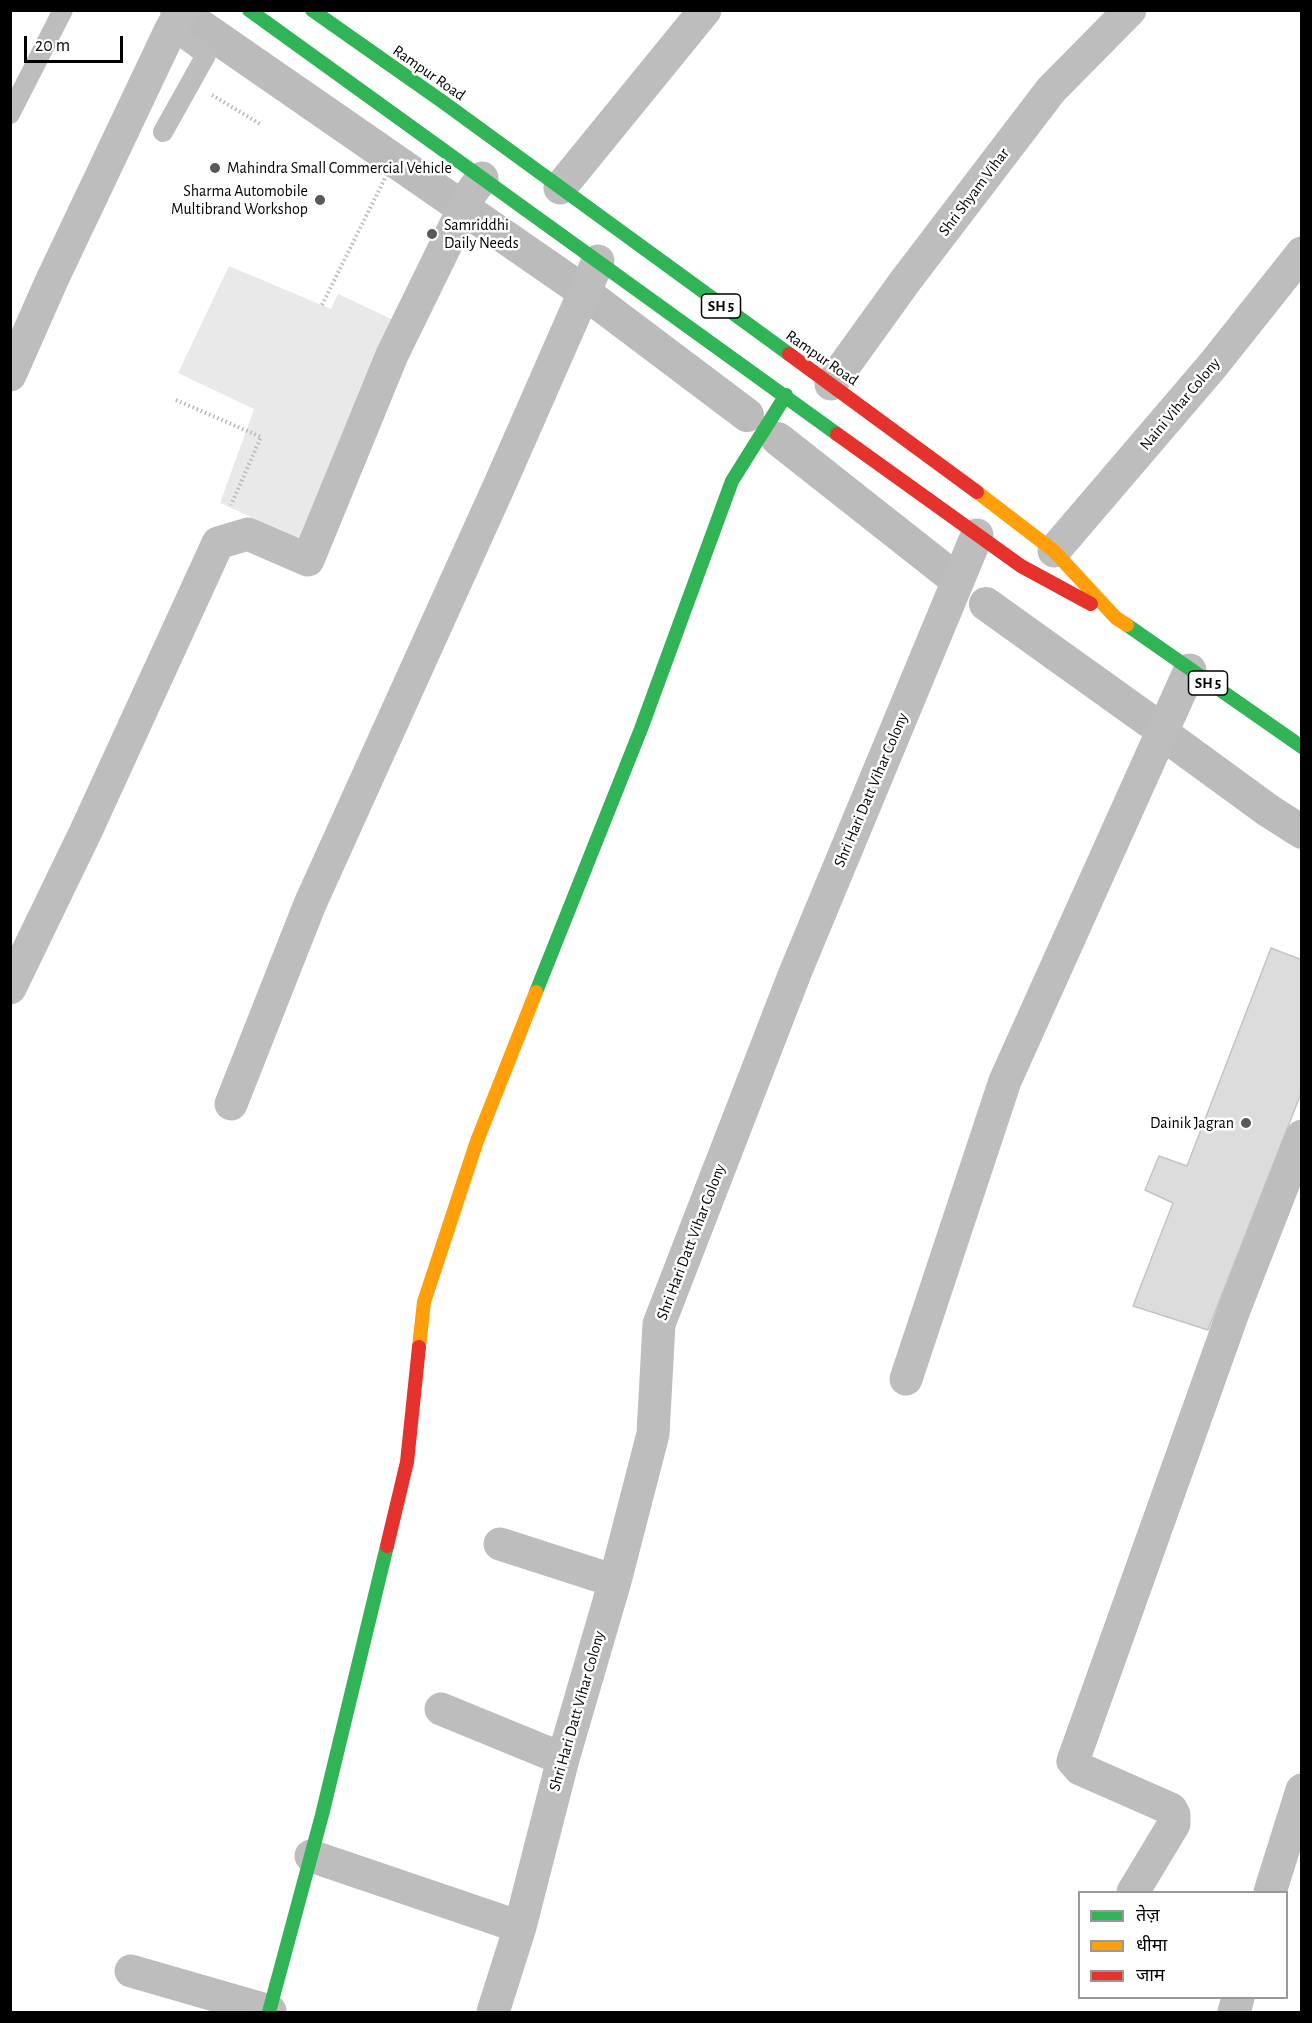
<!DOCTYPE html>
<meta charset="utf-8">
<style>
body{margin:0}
#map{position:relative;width:1312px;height:2023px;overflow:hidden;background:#fff;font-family:"Alegreya Sans","Noto Sans Devanagari",sans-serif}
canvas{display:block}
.frame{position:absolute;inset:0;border:12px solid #000;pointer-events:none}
.legend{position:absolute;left:1078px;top:1891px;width:210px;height:108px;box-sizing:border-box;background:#fff;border:2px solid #999;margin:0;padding:8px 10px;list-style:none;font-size:18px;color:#000}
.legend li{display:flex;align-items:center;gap:12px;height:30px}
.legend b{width:30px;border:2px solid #999}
.scale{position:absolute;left:24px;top:36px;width:99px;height:27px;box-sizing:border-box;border:3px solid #000;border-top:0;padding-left:8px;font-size:18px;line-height:21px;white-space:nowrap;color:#000;-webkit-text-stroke:4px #fff;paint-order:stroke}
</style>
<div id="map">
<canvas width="1312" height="2023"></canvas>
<div class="frame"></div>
<ul class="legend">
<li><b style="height:8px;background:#30b455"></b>तेज़</li>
<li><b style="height:8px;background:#ff9f0a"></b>धीमा</li>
<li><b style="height:8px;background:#e5322d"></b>जाम</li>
</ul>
<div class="scale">20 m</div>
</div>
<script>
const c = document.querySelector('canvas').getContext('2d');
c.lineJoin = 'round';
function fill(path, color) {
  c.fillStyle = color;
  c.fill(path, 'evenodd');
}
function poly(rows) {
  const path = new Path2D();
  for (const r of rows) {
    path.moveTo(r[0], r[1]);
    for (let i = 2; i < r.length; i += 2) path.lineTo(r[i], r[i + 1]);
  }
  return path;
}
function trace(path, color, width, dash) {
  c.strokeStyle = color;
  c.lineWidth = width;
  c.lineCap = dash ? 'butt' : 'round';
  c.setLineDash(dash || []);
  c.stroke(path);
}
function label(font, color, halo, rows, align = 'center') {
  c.font = font + ' "Alegreya Sans",sans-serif';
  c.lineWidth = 5;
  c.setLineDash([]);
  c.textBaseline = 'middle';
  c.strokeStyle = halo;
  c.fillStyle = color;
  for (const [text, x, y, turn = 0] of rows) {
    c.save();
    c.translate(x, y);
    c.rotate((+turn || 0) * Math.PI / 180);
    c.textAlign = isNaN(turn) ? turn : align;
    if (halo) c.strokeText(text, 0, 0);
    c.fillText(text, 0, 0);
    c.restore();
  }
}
const green = poly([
 [229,266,331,309,338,294,398,322,306,541,220,503,254,409,178,373]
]);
const canal = poly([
 [177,10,573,284],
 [593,299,747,415],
 [778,439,953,577],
 [986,604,1148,720],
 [1173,741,1269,811,1302,832]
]);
const building = poly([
 [1271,948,1302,960,1302,1091,1208,1330,1133,1306,1173,1203,1145,1190,1159,1156,1187,1166,1271,948]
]);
const path = poly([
 [212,95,260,124],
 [322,305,396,156],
 [176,400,261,437,231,505]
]);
const lane = poly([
 [10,114,63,10],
 [163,132,206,55,171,29]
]);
const street = poly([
 [560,188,705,10],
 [10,375,51,282,171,29,182,10],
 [831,384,906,280,1051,90,1130,10],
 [1054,551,1213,365,1302,253],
 [10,988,86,831,218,543,248,534,308,560,392,355,458,220,471,193,482,178],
 [231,1104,310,904,500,484,598,261],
 [906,1379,1005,1081,1190,670],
 [500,1544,615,1581],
 [441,1709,563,1759],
 [311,1856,520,1927],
 [1133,1892,1174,1824,1174,1815,1171,1809,1080,1769,1073,1761,1234,1310,1302,1136],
 [1270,1892,1302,1790],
 [131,1971,270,2011],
 [493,2012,520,1927,563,1759,615,1581,653,1434,659,1324,795,973,977,535],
 [1234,2012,1238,1998]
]);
const fast = poly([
 [249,10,837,434],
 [312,10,443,102,789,354],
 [1127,625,1302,747],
 [536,992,641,729,732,481,786,395],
 [269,2012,322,1815,387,1546]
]);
const slow = poly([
 [977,492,1054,551,1116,618,1127,625],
 [419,1347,424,1302,477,1141,536,992]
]);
const jam = poly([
 [789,354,977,492],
 [837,434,1021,566,1091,604],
 [387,1546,407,1462,419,1347]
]);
const markers = [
 [215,168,6,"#595959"],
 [320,200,6,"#595959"],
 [432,234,6,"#595959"],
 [1246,1123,6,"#595959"]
];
const shields = [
 [721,306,39],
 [1208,683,39]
];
const shieldNames = [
 ["SH 5",721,306],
 ["SH 5",1208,683]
];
const streetNames = [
 ["Rampur Road",429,73,35],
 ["Shri Shyam Vihar",974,192,-53],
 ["Rampur Road",822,358,35],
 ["Naini Vihar Colony",1180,404,-50],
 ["Shri Hari Datt Vihar Colony",871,790,-67],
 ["Shri Hari Datt Vihar Colony",691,1242,-69],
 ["Shri Hari Datt Vihar Colony",577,1711,-74]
];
const poiNames = [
 ["Mahindra Small Commercial Vehicle",227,168],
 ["Sharma Automobile",308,191,"right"],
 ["Multibrand Workshop",308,209,"right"],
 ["Samriddhi",444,225],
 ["Daily Needs",444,243],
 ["Dainik Jagran",1234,1123,"right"]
];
fill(green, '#e9e9e9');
trace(canal, '#bbb', 34);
fill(building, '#dcdcdc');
trace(building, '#c4c4c4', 1.5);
trace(path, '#b8b8b8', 4, [1.5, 3]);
trace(lane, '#bdbdbd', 20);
trace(street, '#bdbdbd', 33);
trace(fast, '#30b455', 14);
trace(slow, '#ff9f0a', 14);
trace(jam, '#e5322d', 14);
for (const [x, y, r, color] of markers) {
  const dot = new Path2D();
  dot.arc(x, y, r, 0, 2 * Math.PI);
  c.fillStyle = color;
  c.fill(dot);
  trace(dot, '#fff', 2);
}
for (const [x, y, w] of shields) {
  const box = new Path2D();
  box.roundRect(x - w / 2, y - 12, w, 24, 4.5);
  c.fillStyle = '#fff';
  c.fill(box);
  trace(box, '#000', 1.5);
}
label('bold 15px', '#000', null, shieldNames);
label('16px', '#000', '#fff', streetNames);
label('16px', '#000', '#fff', poiNames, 'left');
</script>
